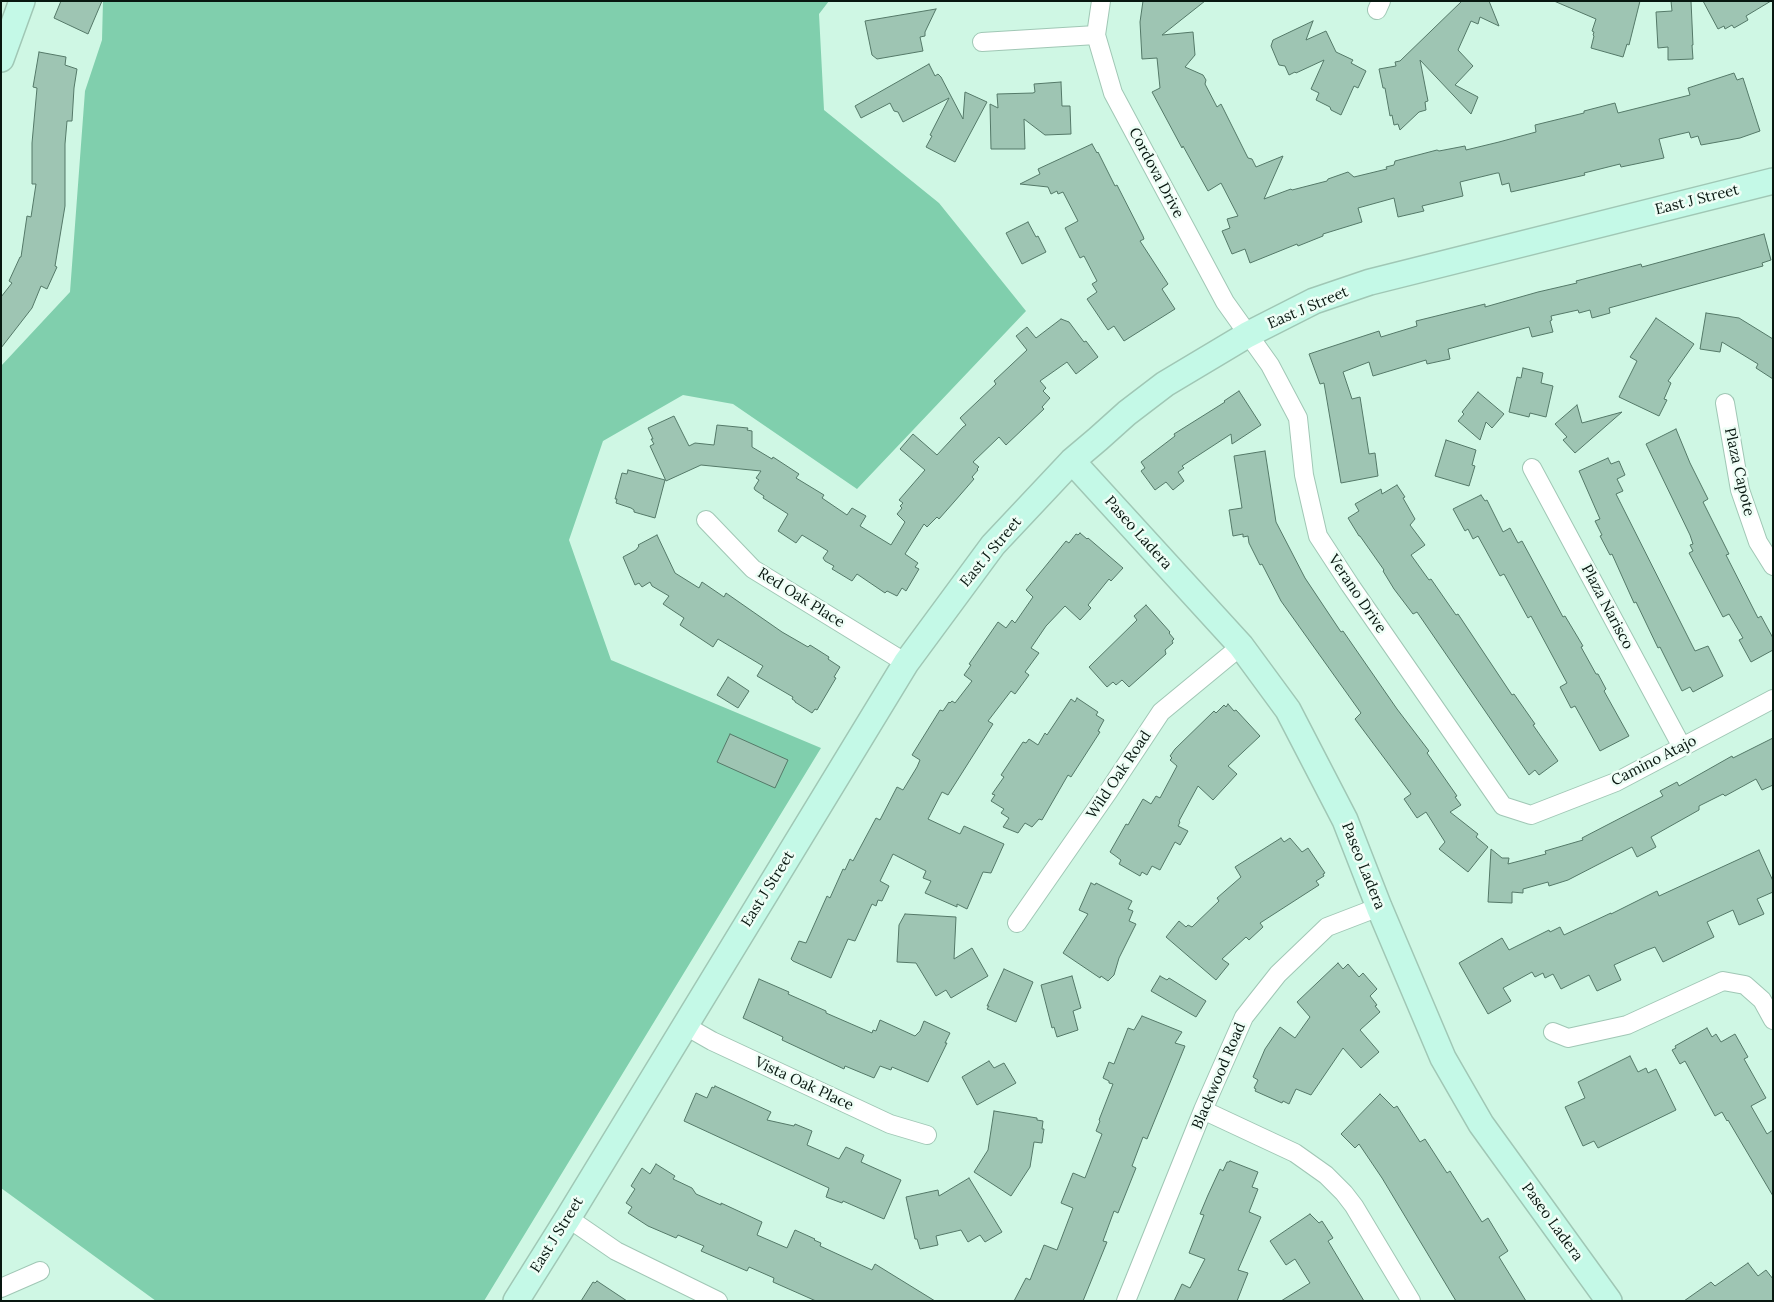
<!DOCTYPE html>
<style>
body{margin:0}
#map{position:relative;width:1774px;height:1302px;overflow:hidden;background:#cff7e4;font-family:Lora,serif}
canvas{display:block}
.frame{position:absolute;inset:0;border:2px solid #081710;pointer-events:none}
</style>
<div id="map">
<canvas width="1774" height="1302"></canvas>
<div class="frame"></div>
</div>
<script>
const c = document.querySelector('canvas').getContext('2d');
c.lineJoin = 'round';
function fill(path, color) {
  c.fillStyle = color;
  c.fill(path, 'evenodd');
}
function poly(rows) {
  const path = new Path2D();
  for (const r of rows) {
    path.moveTo(r[0], r[1]);
    for (let i = 2; i < r.length; i += 2) path.lineTo(r[i], r[i + 1]);
  }
  return path;
}
function trace(path, color, width, dash) {
  c.strokeStyle = color;
  c.lineWidth = width;
  c.lineCap = dash ? 'butt' : 'round';
  c.setLineDash(dash || []);
  c.stroke(path);
}
function label(font, color, halo, rows, align = 'center') {
  c.font = font + ' Lora,serif';
  c.lineWidth = 5;
  c.setLineDash([]);
  c.textBaseline = 'middle';
  c.strokeStyle = halo;
  c.fillStyle = color;
  for (const [text, x, y, turn = 0] of rows) {
    c.save();
    c.translate(x, y);
    c.rotate((+turn || 0) * Math.PI / 180);
    c.textAlign = isNaN(turn) ? turn : align;
    if (halo) c.strokeText(text, 0, 0);
    c.fillText(text, 0, 0);
    c.restore();
  }
}
const green = poly([
 [103,1,829,1,819,14,824,110,939,203,1026,311,857,489,733,404,683,395,603,441,569,540,611,660,821,748,484,1301,156,1301,1,1188,1,366,70,292,85,91,102,40]
]);
const building = poly([
 [61,1,102,1,88,34,54,18,61,1],
 [1143,1,1205,1,1162,35,1193,32,1195,55,1185,67,1203,75,1206,80,1205,84,1217,107,1221,104,1248,158,1252,159,1256,167,1283,156,1264,199,1291,189,1292,190,1327,181,1328,179,1348,172,1354,177,1387,169,1386,167,1394,165,1395,161,1437,150,1439,151,1465,146,1466,150,1499,142,1536,132,1535,125,1584,113,1584,111,1615,103,1618,113,1690,95,1688,88,1734,73,1737,80,1743,78,1760,131,1740,138,1701,145,1698,136,1691,138,1689,132,1659,139,1664,158,1621,167,1620,164,1584,173,1585,175,1511,192,1509,183,1502,185,1499,173,1497,173,1460,182,1463,196,1422,206,1424,211,1398,217,1394,198,1358,208,1362,222,1323,234,1323,236,1298,246,1297,244,1250,263,1245,249,1232,254,1222,231,1230,228,1227,219,1238,216,1221,183,1208,191,1183,146,1182,148,1152,92,1160,88,1157,58,1142,59,1140,22,1143,1],
 [1462,1,1489,1,1499,26,1480,17,1478,24,1471,21,1458,50,1473,66,1455,85,1478,97,1471,114,1420,60,1428,101,1425,102,1426,110,1419,112,1400,130,1398,124,1394,125,1392,115,1390,116,1385,88,1383,88,1379,69,1396,66,1395,62,1400,61,1462,1],
 [1554,1,1640,1,1629,45,1627,44,1623,57,1591,48,1594,36,1593,35,1594,32,1592,31,1596,19,1554,1],
 [1671,1,1691,1,1693,45,1692,45,1693,59,1668,60,1668,47,1658,48,1656,12,1672,11,1671,1],
 [1703,1,1771,1,1746,16,1748,20,1734,28,1732,25,1725,29,1724,26,1718,29,1703,1],
 [936,9,925,32,925,36,920,37,923,51,877,59,872,55,865,21,936,9],
 [1313,21,1306,40,1326,31,1336,52,1353,60,1351,63,1366,71,1358,88,1354,86,1341,115,1331,110,1330,107,1316,100,1319,93,1311,89,1324,60,1296,73,1295,72,1289,75,1285,66,1279,65,1271,46,1273,40,1313,21],
 [39,52,66,57,65,65,77,69,74,88,72,121,67,121,65,144,65,206,55,266,57,267,47,289,41,286,32,308,1,348,1,297,12,283,9,281,20,257,21,257,27,216,31,217,36,184,32,184,32,143,37,88,33,87,39,52],
 [929,64,935,76,938,74,941,77,963,119,965,92,987,102,955,162,926,147,932,136,930,135,949,98,903,122,898,112,894,111,890,103,861,118,855,106,929,64],
 [1061,82,1062,106,1070,106,1071,134,1045,135,1024,119,1025,149,991,149,990,104,998,108,997,94,1033,93,1035,92,1034,84,1061,82],
 [1092,144,1097,153,1098,152,1115,186,1117,185,1143,236,1144,239,1140,241,1168,284,1162,289,1175,309,1124,341,1114,326,1108,330,1087,299,1097,292,1092,284,1097,281,1084,256,1080,258,1065,228,1078,221,1063,192,1058,194,1057,191,1051,194,1048,187,1020,184,1040,174,1038,169,1092,144],
 [1028,222,1036,237,1038,236,1046,252,1022,264,1006,233,1028,222],
 [1764,234,1771,260,1762,263,1763,266,1609,308,1610,313,1592,318,1590,310,1579,313,1578,310,1551,316,1552,320,1550,321,1553,332,1532,337,1529,327,1448,349,1450,359,1427,364,1426,360,1373,376,1369,362,1343,372,1352,399,1360,397,1369,454,1375,453,1378,476,1341,483,1324,383,1320,384,1309,354,1379,331,1381,337,1417,326,1416,321,1485,304,1485,307,1538,292,1577,283,1576,281,1641,264,1642,267,1764,234],
 [1706,313,1739,318,1773,339,1773,379,1756,368,1758,364,1722,342,1720,352,1700,349,1706,313],
 [1656,318,1694,344,1668,381,1671,383,1664,399,1667,400,1659,416,1619,397,1637,361,1630,357,1656,318],
 [1061,319,1069,322,1084,342,1086,341,1098,357,1076,374,1067,362,1040,381,1046,388,1043,391,1050,398,1042,407,1044,409,1006,445,999,437,973,462,979,467,977,469,978,470,972,477,974,479,954,502,939,519,937,517,927,527,924,524,905,554,918,563,915,567,919,569,906,591,902,588,897,596,887,591,885,593,857,574,852,581,832,569,834,566,825,561,823,558,828,551,802,535,796,543,778,531,788,514,763,498,764,496,755,490,754,488,759,480,756,478,761,471,701,465,666,481,650,446,654,444,651,439,653,439,648,428,674,416,689,446,695,443,714,445,717,425,748,428,747,430,752,431,752,447,772,459,773,457,799,474,796,478,824,495,822,498,847,515,852,508,866,516,860,526,891,545,905,522,897,514,902,508,900,506,903,503,899,500,925,470,900,449,913,434,937,455,963,427,966,425,960,418,996,384,994,381,1027,350,1016,336,1027,327,1036,338,1061,319],
 [1523,368,1543,373,1541,383,1553,386,1546,417,1530,413,1529,417,1509,412,1517,377,1521,378,1523,368],
 [1239,391,1261,425,1232,444,1231,434,1182,466,1184,468,1178,472,1184,481,1173,490,1166,482,1155,490,1141,471,1145,468,1141,462,1175,436,1174,434,1225,402,1224,401,1239,391],
 [1478,392,1504,414,1492,428,1486,422,1480,440,1458,421,1464,414,1462,412,1478,392],
 [1577,405,1582,423,1622,412,1575,453,1563,440,1567,437,1555,424,1577,405],
 [1676,429,1690,463,1708,499,1703,502,1729,554,1726,555,1758,618,1761,616,1773,638,1773,650,1751,662,1739,640,1743,638,1729,614,1723,617,1689,553,1693,551,1690,545,1693,544,1690,535,1646,444,1676,429],
 [1446,440,1476,450,1472,465,1475,466,1469,486,1435,476,1446,440],
 [1265,451,1276,522,1305,578,1341,632,1343,631,1397,709,1429,751,1427,753,1457,796,1455,797,1461,805,1450,812,1478,834,1476,837,1488,847,1468,872,1439,849,1445,842,1426,812,1417,818,1404,799,1411,794,1355,719,1361,713,1281,601,1262,564,1260,565,1249,543,1248,536,1243,537,1243,534,1233,536,1229,510,1242,508,1234,456,1265,451],
 [1608,458,1611,464,1619,461,1625,475,1617,479,1623,491,1616,494,1695,651,1708,646,1723,676,1693,692,1690,687,1682,691,1660,647,1658,648,1636,602,1634,603,1612,554,1610,555,1600,536,1602,535,1595,521,1600,519,1579,471,1608,458],
 [628,470,665,480,655,518,634,512,634,510,631,508,616,503,617,499,615,499,622,473,627,474,628,470],
 [1397,485,1405,497,1403,498,1415,519,1410,525,1425,545,1411,555,1429,580,1431,579,1456,615,1458,614,1512,695,1514,694,1535,724,1533,725,1558,761,1539,775,1535,770,1529,775,1417,612,1413,614,1394,589,1383,571,1384,570,1360,536,1359,536,1348,518,1359,511,1355,504,1381,489,1382,494,1397,485],
 [1481,495,1485,501,1487,500,1503,532,1510,528,1518,543,1522,541,1563,617,1565,616,1583,646,1581,647,1596,674,1598,674,1606,689,1604,691,1629,736,1600,751,1575,706,1571,708,1560,687,1567,683,1531,616,1528,618,1504,574,1500,576,1478,536,1473,539,1468,529,1465,531,1453,509,1481,495],
 [1080,533,1087,539,1088,538,1123,568,1111,581,1109,579,1088,605,1091,608,1080,620,1065,606,1046,626,1031,648,1039,653,1025,672,1029,675,1015,694,1011,691,988,721,993,724,948,795,942,792,928,819,960,834,964,826,1004,844,991,873,983,872,967,909,957,904,957,907,925,893,931,881,923,878,926,871,893,854,880,881,889,886,882,901,878,900,876,906,872,904,855,941,848,939,831,978,793,961,791,959,799,941,806,943,827,896,830,898,843,869,845,870,850,859,853,861,876,818,880,820,897,787,903,790,917,767,920,760,912,755,940,710,943,711,949,702,950,703,952,701,955,703,972,681,964,675,971,665,969,664,998,622,1006,628,1012,620,1015,623,1033,597,1026,590,1066,541,1069,543,1076,534,1078,535,1080,533],
 [657,535,675,573,699,588,702,582,724,597,726,593,782,632,808,647,810,645,829,657,828,659,840,667,834,677,836,678,817,710,815,709,812,713,795,702,795,701,792,699,793,697,757,676,763,666,718,639,713,647,680,625,684,618,663,604,669,596,652,586,650,582,642,587,639,583,635,585,623,557,636,550,639,546,638,545,657,535],
 [1146,605,1170,632,1169,633,1174,639,1172,641,1173,643,1165,650,1166,654,1129,687,1122,680,1116,685,1113,682,1107,687,1089,667,1137,620,1134,616,1146,605],
 [728,677,749,691,738,708,717,695,728,677],
 [1077,698,1098,712,1096,715,1104,720,1098,731,1100,732,1071,777,1068,775,1042,820,1039,819,1032,827,1025,823,1018,833,1003,827,1009,818,1001,813,1004,809,991,801,995,795,992,794,1004,777,1001,775,1023,742,1026,743,1029,739,1038,745,1045,733,1047,735,1071,699,1075,702,1077,698],
 [1228,704,1234,711,1236,710,1260,736,1228,766,1237,774,1213,800,1198,786,1179,821,1180,822,1178,826,1188,831,1180,845,1175,842,1160,870,1152,866,1147,875,1142,872,1140,876,1119,864,1121,860,1110,852,1126,824,1128,825,1143,799,1151,804,1156,796,1160,798,1177,766,1170,760,1172,758,1170,756,1175,749,1214,711,1216,713,1224,705,1226,707,1228,704],
 [730,734,788,760,775,788,717,762,730,734],
 [1773,738,1773,785,1762,790,1756,779,1725,796,1723,794,1699,806,1699,810,1651,837,1656,847,1637,857,1632,847,1568,880,1549,886,1548,882,1523,889,1523,893,1512,892,1512,903,1488,902,1491,849,1502,858,1509,858,1508,864,1546,854,1545,851,1583,840,1582,838,1663,796,1660,791,1677,782,1679,786,1732,756,1733,758,1773,738],
 [1281,838,1284,842,1290,838,1302,852,1308,848,1325,873,1323,874,1324,876,1316,881,1319,885,1260,923,1263,927,1249,940,1246,937,1222,959,1229,964,1216,980,1166,937,1179,921,1186,927,1188,925,1192,927,1219,901,1217,898,1241,877,1235,867,1281,838],
 [1759,850,1773,881,1773,892,1757,899,1764,914,1739,925,1733,910,1707,922,1714,937,1663,962,1655,947,1647,950,1614,965,1621,980,1597,991,1589,975,1561,989,1553,974,1545,978,1543,973,1535,977,1532,972,1503,988,1511,1001,1488,1014,1459,963,1502,938,1509,950,1549,930,1550,932,1560,927,1564,935,1611,913,1611,914,1657,891,1659,896,1759,850],
 [1091,883,1095,885,1096,883,1132,901,1128,909,1133,911,1129,921,1136,924,1119,958,1114,975,1108,981,1101,976,1100,978,1063,953,1088,914,1079,910,1091,883],
 [905,914,956,917,954,959,972,948,988,976,951,998,946,990,936,996,916,963,897,962,899,925,905,914],
 [1338,963,1343,969,1348,964,1359,977,1363,973,1377,989,1370,996,1377,1005,1375,1006,1380,1012,1360,1030,1379,1052,1361,1068,1343,1048,1311,1095,1296,1089,1289,1104,1283,1101,1282,1103,1255,1091,1256,1089,1254,1088,1258,1080,1253,1077,1265,1049,1280,1027,1295,1038,1310,1017,1297,1002,1338,963],
 [1004,969,1033,982,1016,1022,987,1009,989,1006,987,1006,1004,969],
 [1072,976,1081,1008,1073,1011,1078,1030,1057,1037,1054,1027,1052,1028,1041,985,1072,976],
 [1160,976,1167,980,1169,978,1206,1001,1196,1017,1151,991,1160,976],
 [759,979,789,992,788,994,826,1011,826,1013,872,1033,873,1030,876,1031,880,1020,915,1036,920,1031,924,1021,950,1033,945,1043,947,1043,928,1082,892,1067,891,1070,880,1066,874,1078,845,1066,844,1069,782,1040,783,1037,743,1018,759,979],
 [1142,1016,1182,1032,1175,1043,1185,1046,1147,1139,1143,1137,1132,1166,1136,1168,1118,1213,1114,1211,1103,1241,1107,1242,1083,1301,1014,1301,1026,1278,1030,1280,1044,1245,1057,1250,1073,1208,1061,1203,1073,1173,1085,1178,1102,1134,1096,1131,1100,1121,1099,1120,1113,1084,1109,1083,1109,1081,1103,1078,1109,1062,1114,1064,1128,1028,1134,1030,1142,1016],
 [1707,1028,1712,1037,1716,1034,1721,1042,1735,1034,1748,1057,1744,1059,1766,1098,1751,1106,1767,1134,1773,1130,1773,1196,1728,1120,1727,1121,1722,1112,1715,1116,1685,1061,1680,1064,1672,1050,1676,1048,1675,1046,1707,1028],
 [1630,1056,1638,1072,1646,1068,1648,1073,1656,1069,1676,1110,1598,1148,1594,1141,1583,1146,1565,1107,1585,1098,1578,1082,1630,1056],
 [989,1061,994,1068,1004,1063,1016,1083,977,1105,962,1077,989,1061],
 [715,1086,771,1112,767,1120,794,1126,795,1124,812,1131,807,1145,839,1159,846,1147,864,1155,861,1162,901,1180,884,1219,843,1201,842,1203,826,1197,829,1188,684,1121,696,1093,707,1098,712,1087,714,1088,715,1086],
 [1380,1094,1394,1108,1397,1106,1420,1142,1425,1139,1447,1173,1450,1171,1482,1222,1488,1218,1508,1251,1499,1257,1526,1301,1456,1301,1382,1178,1359,1144,1355,1148,1341,1134,1380,1094],
 [994,1111,1037,1118,1037,1120,1043,1121,1042,1129,1044,1129,1042,1143,1034,1142,1030,1167,1011,1196,974,1172,988,1150,994,1111],
 [1230,1161,1258,1172,1252,1187,1258,1189,1249,1212,1261,1217,1238,1270,1248,1273,1237,1301,1174,1301,1182,1284,1190,1288,1205,1259,1189,1253,1204,1215,1200,1214,1208,1195,1220,1169,1223,1171,1227,1162,1229,1162,1230,1161],
 [656,1164,675,1176,673,1179,692,1188,696,1194,721,1205,721,1203,762,1222,757,1235,787,1248,795,1230,815,1239,814,1240,821,1243,820,1246,872,1270,875,1264,935,1301,816,1301,773,1282,774,1278,749,1267,747,1271,701,1251,704,1246,678,1235,676,1238,648,1226,628,1213,632,1207,626,1203,635,1189,631,1186,642,1168,650,1174,656,1164],
 [969,1178,1002,1232,985,1242,980,1235,968,1242,961,1230,936,1236,938,1245,920,1249,917,1239,915,1239,906,1197,938,1190,939,1196,969,1178],
 [1310,1214,1319,1223,1322,1221,1333,1238,1328,1241,1364,1301,1281,1301,1310,1283,1295,1259,1286,1265,1270,1241,1310,1214],
 [1748,1263,1758,1276,1766,1270,1773,1279,1773,1301,1684,1301,1711,1282,1715,1286,1748,1263],
 [597,1281,627,1301,581,1301,593,1282,595,1283,597,1281]
]);
const street = poly([
 [1101,1,1096,35,1113,93,1225,302,1270,365,1298,418,1304,475,1318,536,1350,585,1503,806,1531,815,1616,782,1773,699],
 [1377,10,1381,1],
 [982,42,1096,35],
 [1725,403,1740,490,1758,542,1773,566],
 [1532,468,1682,747],
 [706,520,753,569,906,663],
 [1017,923,1108,792,1161,712,1241,646],
 [684,1025,712,1041,890,1124,927,1135],
 [1553,1032,1568,1038,1627,1025,1723,981,1745,985,1762,1000,1773,1020],
 [1203,1110,1295,1153,1326,1175,1344,1193,1354,1206,1411,1301],
 [568,1218,616,1251,718,1301],
 [1,1288,40,1271],
 [1126,1301,1203,1110,1244,1017,1278,974,1327,927,1379,907]
]);
const secondary = poly([
 [1,59,22,1],
 [1072,461,1241,646,1288,710,1345,820,1379,907,1443,1058,1481,1124,1609,1301],
 [516,1301,568,1218,906,663,993,545,1072,461,1098,439,1127,413,1165,384,1247,335,1314,301,1370,282,1773,181]
]);
const streetNames = [
 ["Cordova Drive",1156,173,62],
 ["East J Street",1697,200,-14],
 ["East J Street",1308,308,-23],
 ["Plaza Capote",1739,472,77],
 ["Paseo Ladera",1138,533,48],
 ["East J Street",991,552,-50],
 ["Verano Drive",1357,594,56],
 ["Red Oak Place",801,598,32],
 ["Plaza Narisco",1607,607,62],
 ["Camino Atajo",1654,761,-27],
 ["Wild Oak Road",1119,775,-56],
 ["Paseo Ladera",1363,866,68],
 ["East J Street",768,889,-58],
 ["Blackwood Road",1219,1076,-67],
 ["Vista Oak Place",804,1084,25],
 ["Paseo Ladera",1552,1222,54],
 ["East J Street",557,1235,-58]
];
fill(green, '#80cfad');
fill(building, '#9ec5b3');
trace(building, '#547968', 1);
trace(street, '#a0c7b5', 20);
trace(secondary, '#a0c7b5', 28);
trace(street, '#fff', 18);
trace(secondary, '#c4f9e7', 25);
label('15px', '#081710', '#eefef6', streetNames);
</script>
